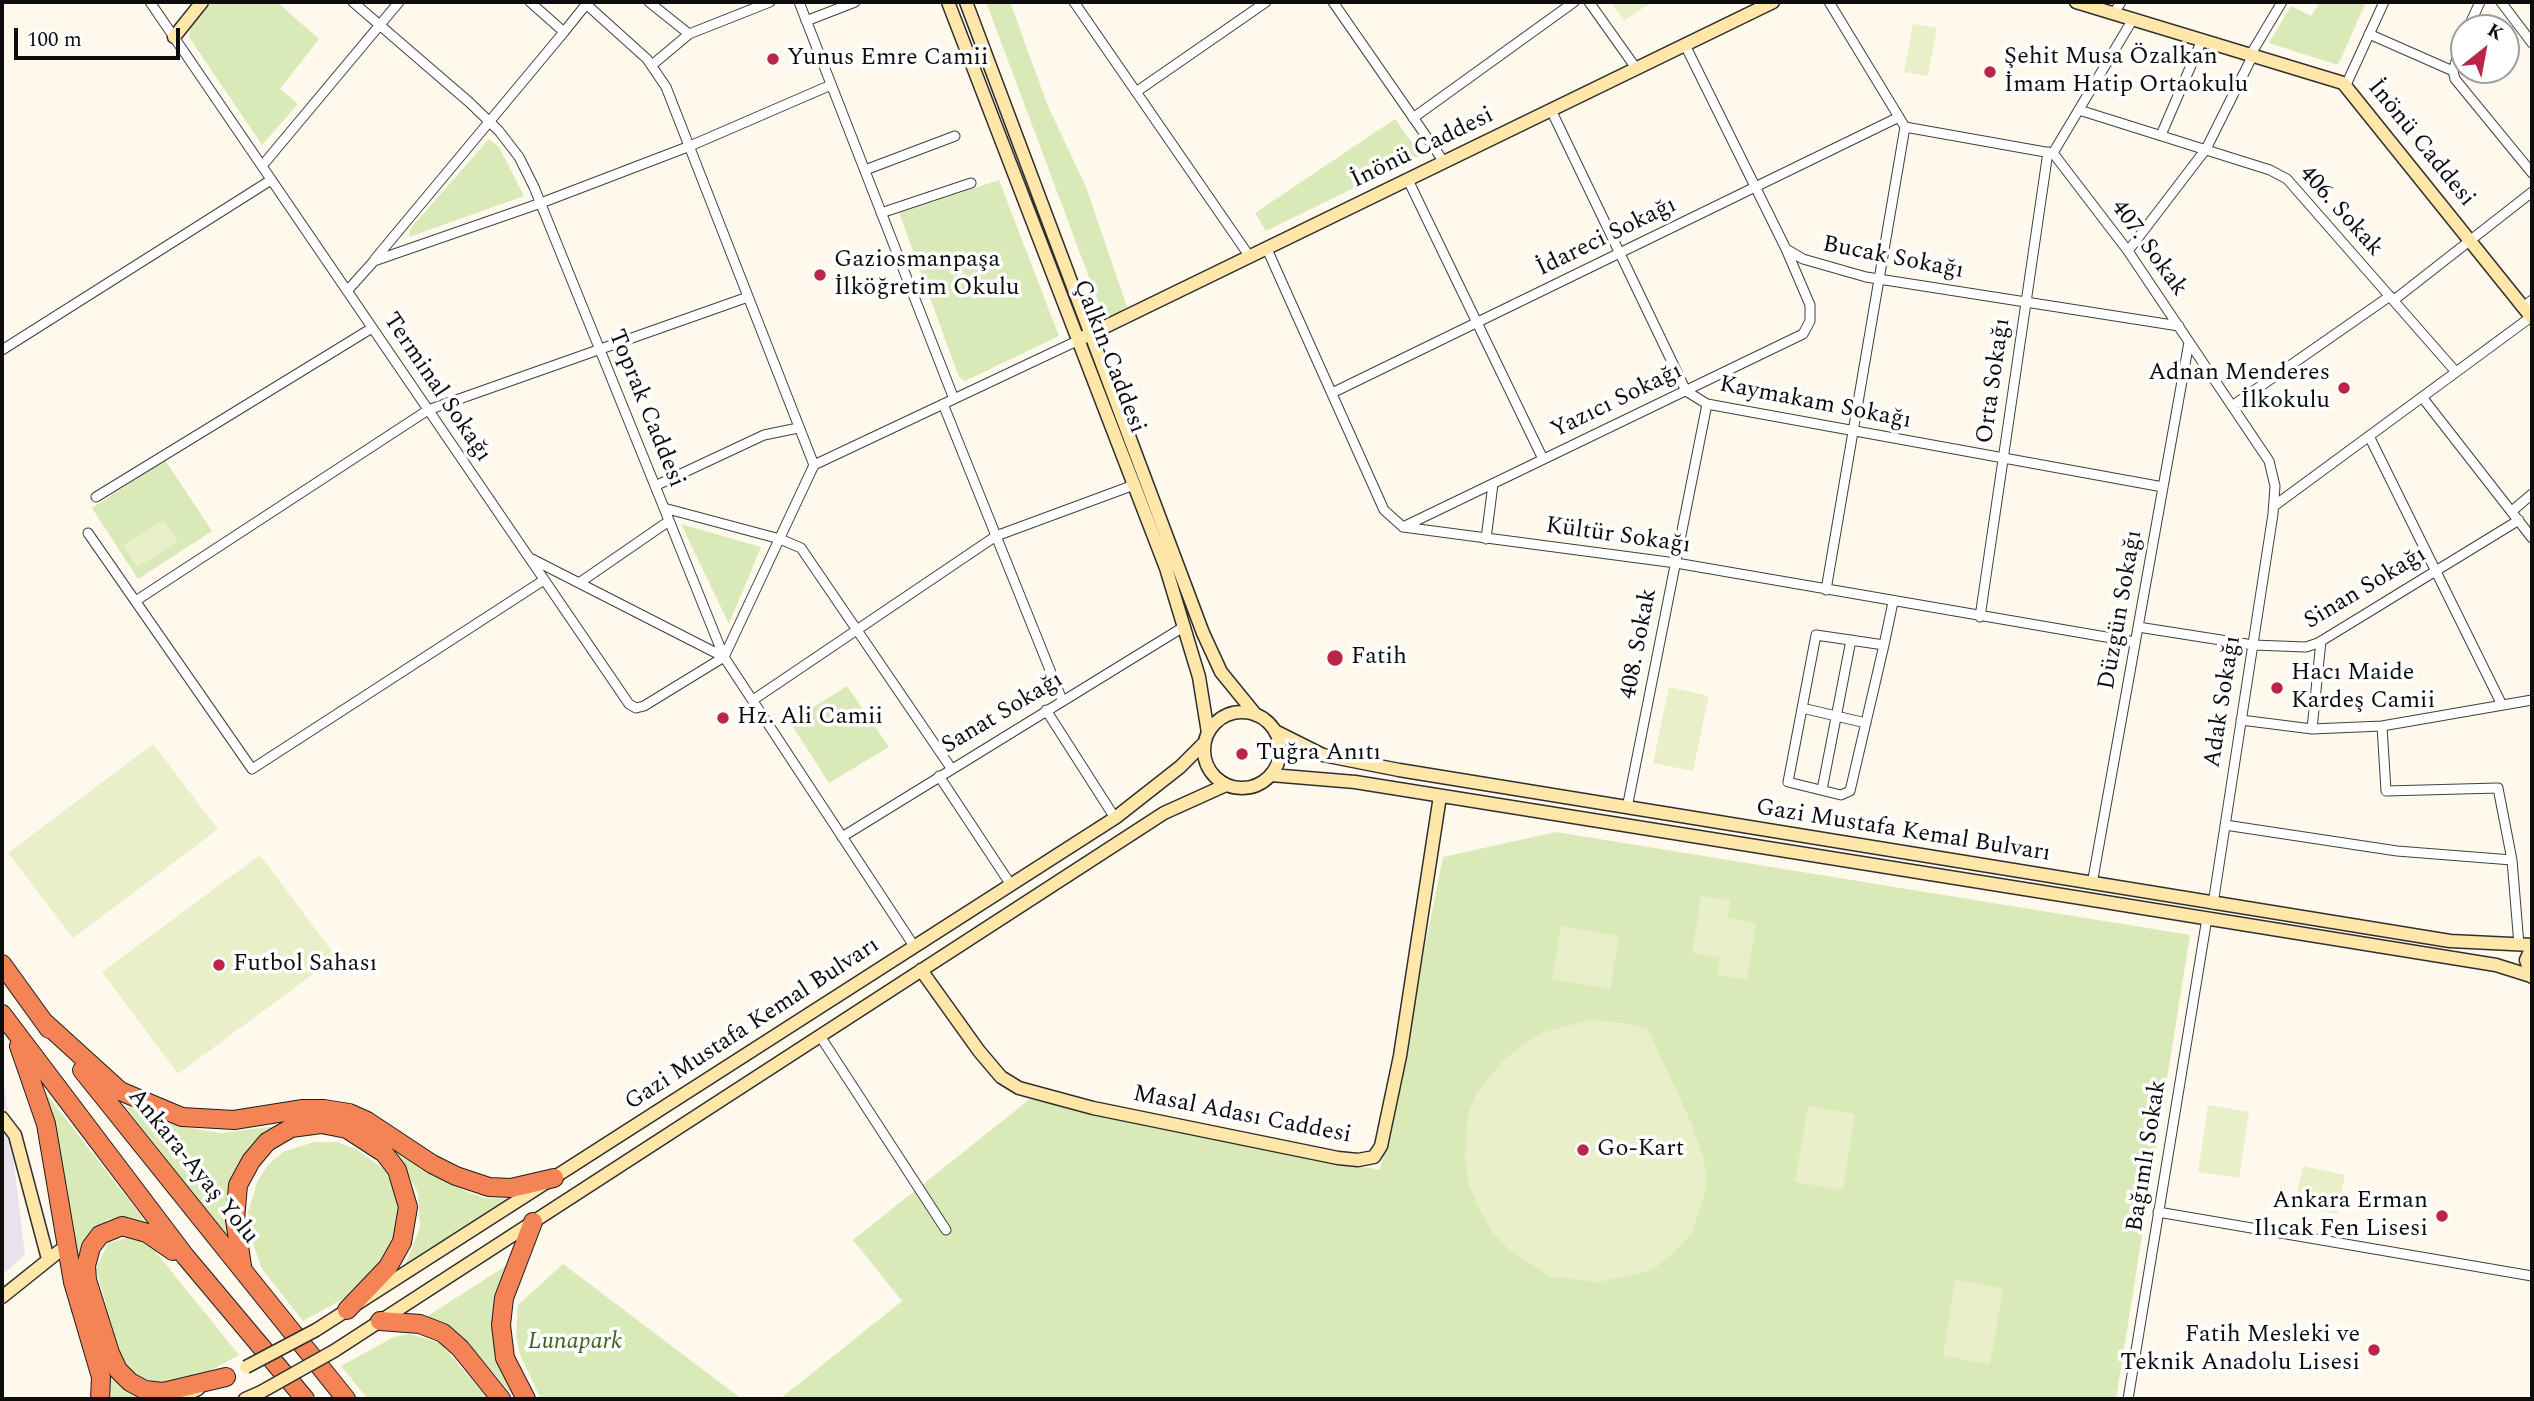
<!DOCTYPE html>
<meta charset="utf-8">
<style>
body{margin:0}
#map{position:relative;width:2534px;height:1401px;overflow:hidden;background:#fff8ed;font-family:Spectral,serif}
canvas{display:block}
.frame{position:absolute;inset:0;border:4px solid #0d0d0d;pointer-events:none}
.north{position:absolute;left:2450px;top:14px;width:70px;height:70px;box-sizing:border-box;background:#fff;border:2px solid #9e9e9e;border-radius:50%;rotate:31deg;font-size:19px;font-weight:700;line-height:28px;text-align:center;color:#0d0d0d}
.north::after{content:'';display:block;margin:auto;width:24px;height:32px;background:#bc2646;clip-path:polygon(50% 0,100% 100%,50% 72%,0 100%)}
.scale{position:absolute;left:14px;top:28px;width:166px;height:32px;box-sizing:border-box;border:4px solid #0d0d0d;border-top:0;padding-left:9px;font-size:21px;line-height:24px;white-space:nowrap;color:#0d0d0d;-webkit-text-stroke:5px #fff;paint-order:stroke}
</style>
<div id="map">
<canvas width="2534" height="1401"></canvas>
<div class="frame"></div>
<div class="north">K</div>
<div class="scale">100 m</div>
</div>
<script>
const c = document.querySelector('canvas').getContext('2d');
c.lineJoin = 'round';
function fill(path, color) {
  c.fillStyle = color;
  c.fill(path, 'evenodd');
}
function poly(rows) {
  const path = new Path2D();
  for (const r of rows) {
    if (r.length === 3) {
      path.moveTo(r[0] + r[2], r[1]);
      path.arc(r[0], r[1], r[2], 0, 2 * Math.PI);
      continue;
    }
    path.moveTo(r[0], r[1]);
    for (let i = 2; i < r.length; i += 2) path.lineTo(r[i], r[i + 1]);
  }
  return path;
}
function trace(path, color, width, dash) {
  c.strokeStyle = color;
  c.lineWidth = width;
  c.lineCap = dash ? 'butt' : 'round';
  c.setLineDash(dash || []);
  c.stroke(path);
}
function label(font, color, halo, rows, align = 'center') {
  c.font = font + ' Spectral,serif';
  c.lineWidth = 7;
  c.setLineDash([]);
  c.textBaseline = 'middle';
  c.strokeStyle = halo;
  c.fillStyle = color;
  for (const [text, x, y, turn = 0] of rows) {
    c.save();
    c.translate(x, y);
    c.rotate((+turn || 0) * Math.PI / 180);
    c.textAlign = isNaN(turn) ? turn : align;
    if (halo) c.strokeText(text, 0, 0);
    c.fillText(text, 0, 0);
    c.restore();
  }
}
const industrial = poly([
 [2,1066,25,1255,2,1275]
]);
const green = poly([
 [212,2,277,2,319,39,280,89,298,104,262,145,189,37,190,28],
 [986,2,1010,2,1047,104,1086,187,1127,307,1105,320],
 [2320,2,2366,2,2338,65,2269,43,2291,6,2311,16],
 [1395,119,1421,155,1266,231,1255,213],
 [489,139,499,147,524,196,409,237,410,229],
 [999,180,1059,336,965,381,959,377,899,213],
 [165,460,212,531,138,579,92,508],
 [681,524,761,547,729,624],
 [847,686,889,747,829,783,790,722],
 [1556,832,2190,935,2116,1399,780,1399,902,1301,853,1240,1030,1099,1380,1170,1443,857],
 [47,1095,146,1222,131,1217,108,1219,88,1237,80,1249,77,1263],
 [123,1104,178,1126,220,1133,277,1126,252,1155,231,1241],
 [373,1137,463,1190,484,1198,512,1199,404,1269,420,1227,418,1193,401,1162],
 [314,1142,337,1142,356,1149,385,1170,399,1201,402,1220,392,1250,357,1291,303,1321,262,1269,248,1229,248,1213,257,1182,268,1165,283,1152],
 [130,1237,142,1240,155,1251,239,1355,183,1385,159,1384,132,1373,122,1362,96,1269,108,1243],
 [512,1262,496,1346,504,1376,516,1399,464,1339,423,1319],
 [563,1264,742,1399,541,1399,520,1355,516,1336,518,1305],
 [410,1334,440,1343,488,1399,368,1399,341,1366,394,1337],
 [106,1365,119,1382,145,1399,108,1399,110,1385]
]);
const pitch = poly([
 [1611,2,1652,2,1624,21],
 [1913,24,1937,28,1928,76,1904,72],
 [164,520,178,542,137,567,123,545],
 [1669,687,1709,696,1693,771,1653,763],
 [153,744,218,829,73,938,8,853],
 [260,855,336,957,178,1074,102,972],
 [1701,896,1730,900,1727,918,1756,923,1747,980,1718,975,1720,957,1692,953],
 [1561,926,1619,936,1610,989,1552,979],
 [1589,1020,1627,1023,1648,1029,1692,1125,1704,1159,1707,1188,1692,1233,1673,1254,1652,1270,1599,1282,1551,1277,1510,1251,1492,1232,1477,1205,1469,1185,1465,1159,1468,1114,1475,1096,1503,1060,1541,1033],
 [2208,1105,2249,1112,2239,1178,2198,1172],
 [1808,1106,1855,1114,1843,1190,1795,1182],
 [2303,1166,2345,1175,2337,1214,2294,1204],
 [1955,1280,2003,1288,1990,1364,1943,1356]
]);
const street = poly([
 [150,2,629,704,636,708,644,706,724,657],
 [353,2,469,102,499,131,519,157,534,187,664,508,780,539,801,548,951,768],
 [530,2,564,32,588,2],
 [649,2,689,34,770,2],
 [799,2,954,399],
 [1074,2,1250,257],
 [1333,2,1444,162],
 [1589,2,1636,68],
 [2501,2,2532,43],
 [586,4,647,59,666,87,814,465,724,657],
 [2114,13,2121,2],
 [2133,19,2053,153,2128,251,2232,406,2269,461,2275,486,2273,514,2213,904],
 [806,21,855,2],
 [2468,28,2480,2],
 [2369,34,2453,71,2455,79,2532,173],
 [1685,45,1786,249,1803,259,1866,277,2179,326],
 [2251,54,2282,2],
 [652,65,689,34],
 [2453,71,2464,36],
 [2346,85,2384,2],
 [1136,92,1266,2],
 [1551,110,1686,391,1707,404,2163,487],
 [2079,110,2270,170,2287,179,2456,372],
 [1413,118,1574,2],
 [1905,127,2051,153],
 [2161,135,2202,40],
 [262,166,399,2],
 [865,170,955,136],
 [1408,180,1543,459],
 [881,213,971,183],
 [1267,249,1384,510,1403,527,1676,563,2135,642],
 [2128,251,2206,149,2253,55],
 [375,259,564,32],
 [347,291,374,261,541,203,690,146,831,85],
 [2394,300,2532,192],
 [2523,307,2532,300],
 [2,350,271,180],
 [1332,393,1899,117],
 [2422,397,2532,538],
 [943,404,1062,700],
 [2232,406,2390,296],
 [2369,436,2502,705],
 [814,465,1079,340],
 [655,486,764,435,798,428],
 [96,497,372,328],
 [2274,506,2531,317],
 [664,508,724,657,914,946],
 [2512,511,2532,494],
 [1403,527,1803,334,1810,321,1810,305,1786,249],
 [88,533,252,769,544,580],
 [1486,539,1493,484],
 [532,559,724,657],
 [579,583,669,521],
 [1826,590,1905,127,1829,2],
 [137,600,428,410,748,297],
 [1980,617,2048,152],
 [2138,627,2253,645,2306,647,2318,643,2519,520],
 [1884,645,1816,635,1788,782,1841,795,1850,791,1884,645,1893,602],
 [753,700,996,536,1134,485],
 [1802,708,1866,723],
 [1046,710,1115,818],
 [2241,720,2312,729,2382,726,2532,700],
 [2382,726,2386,791,2498,788,2512,860],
 [2312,729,2321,641],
 [939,776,1011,885],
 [1822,790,1851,640],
 [1627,808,1707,404],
 [2225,825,2397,851,2512,860,2519,945],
 [842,837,1185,626],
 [2092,884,2189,342],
 [820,1036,946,1230],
 [2158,1212,2532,1276],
 [2128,1399,2207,918]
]);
const secondary = poly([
 [948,2,1166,568,1199,677,1208,733],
 [966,2,1203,633,1221,672,1256,715],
 [2076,2,2343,83,2532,318],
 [174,37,202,2],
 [1084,337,1773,2],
 [1242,750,38],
 [1275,731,1323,755,1399,770,2450,941,2532,945],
 [1271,775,1355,782,2093,900,2496,965,2531,976],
 [2532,947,2526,960,2532,977],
 [921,970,979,1051,1001,1077,1019,1088,1093,1108,1338,1158,1358,1160,1374,1157,1381,1146,1400,1056,1440,796],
 [2,1118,15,1135,48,1259],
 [2,1297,67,1245],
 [316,1330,1115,818,1180,767,1204,743],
 [334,1351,1164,813,1226,785],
 [177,1399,198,1389],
 [245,1399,261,1392]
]);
const highway = poly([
 [2,964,49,1029],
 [2,1014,185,1256,305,1399],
 [44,1022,120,1091,182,1117,234,1120,303,1109,324,1109,349,1113,367,1121,432,1164,456,1176,489,1187,511,1188,554,1178],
 [19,1046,46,1124,73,1282,101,1377,100,1399],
 [82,1070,346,1399],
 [173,1251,147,1233,122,1226,100,1235,91,1247,86,1266,87,1280,110,1353,118,1370,130,1382,145,1390,163,1392,226,1377],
 [242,1266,235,1220,238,1185,251,1161,267,1142,291,1128,321,1124,347,1129,384,1153,397,1170,408,1207,402,1242,388,1267,347,1310],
 [380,1321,420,1324,443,1333,460,1348,501,1399],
 [526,1399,505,1358,501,1325,504,1298,533,1222]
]);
const secondaryBridge = poly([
 [246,1367,316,1330],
 [261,1392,334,1351]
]);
const markers = [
 [773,59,7,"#bc2646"],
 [1990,72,7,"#bc2646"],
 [820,275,7,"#bc2646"],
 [2344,388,7,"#bc2646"],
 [1335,658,9,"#bc2646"],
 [2277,688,7,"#bc2646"],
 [723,718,7,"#bc2646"],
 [1242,754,7,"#bc2646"],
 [219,965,7,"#bc2646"],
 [1583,1150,7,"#bc2646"],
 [2442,1216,7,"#bc2646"],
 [2374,1350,7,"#bc2646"]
];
const poiNames = [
 ["Şehit Musa Özalkan",2004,58],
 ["İmam Hatip Ortaokulu",2004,86],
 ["Yunus Emre Camii",787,59],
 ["Gaziosmanpaşa",834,261],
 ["İlköğretim Okulu",834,289],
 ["Adnan Menderes",2330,374,"right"],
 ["İlkokulu",2330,402,"right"],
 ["Fatih",1351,658],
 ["Hacı Maide",2291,674],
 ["Kardeş Camii",2291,702],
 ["Hz. Ali Camii",737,718],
 ["Tuğra Anıtı",1256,754],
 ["Futbol Sahası",233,965],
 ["Go-Kart",1597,1150],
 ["Ankara Erman",2428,1202,"right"],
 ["Ilıcak Fen Lisesi",2428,1230,"right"],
 ["Fatih Mesleki ve",2360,1336,"right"],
 ["Teknik Anadolu Lisesi",2360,1364,"right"]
];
const streetNames = [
 ["İnönü Caddesi",2420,144,51],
 ["İnönü Caddesi",1423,149,-26],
 ["406. Sokak",2340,212,48],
 ["İdareci Sokağı",1607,238,-26],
 ["407. Sokak",2148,249,54],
 ["Bucak Sokağı",1893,259,11],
 ["Çalkın Caddesi",1108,357,69],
 ["Orta Sokağı",1995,381,-82],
 ["Terminal Sokağı",436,388,56],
 ["Yazıcı Sokağı",1617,402,-26],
 ["Kaymakam Sokağı",1815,404,11],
 ["Toprak Caddesi",645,409,68],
 ["Kültür Sokağı",1618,537,8],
 ["Sinan Sokağı",2366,589,-31],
 ["Düzgün Sokağı",2122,610,-80],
 ["408. Sokak",1640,644,-79],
 ["Adak Sokağı",2224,702,-81],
 ["Sanat Sokağı",1003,714,-31],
 ["Gazi Mustafa Kemal Bulvarı",1903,832,9],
 ["Gazi Mustafa Kemal Bulvarı",753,1025,-33],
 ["Masal Adası Caddesi",1242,1116,11],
 ["Bağımlı Sokak",2148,1156,-81],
 ["Ankara-Ayaş Yolu",192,1167,51]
];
const parkNames = [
 ["Lunapark",575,1343]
];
fill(industrial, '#e9e1ec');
fill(green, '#d9e9b7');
fill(pitch, '#e9f0c9');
trace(street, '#404040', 11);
trace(secondary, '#2f2f2f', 15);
trace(highway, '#1e1e1e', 20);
trace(street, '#fff', 9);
trace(secondary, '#fee7a9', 12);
trace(highway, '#f48456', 18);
trace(secondaryBridge, '#2f2f2f', 15, []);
trace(secondaryBridge, '#fee7a9', 12);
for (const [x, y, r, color] of markers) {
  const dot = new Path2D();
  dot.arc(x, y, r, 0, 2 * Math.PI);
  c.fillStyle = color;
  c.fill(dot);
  trace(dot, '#fff', 2.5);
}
label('24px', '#0d0d0d', '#fff', poiNames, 'left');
label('24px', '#0d0d0d', '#fff', streetNames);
label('italic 24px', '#38641e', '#fff', parkNames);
</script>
